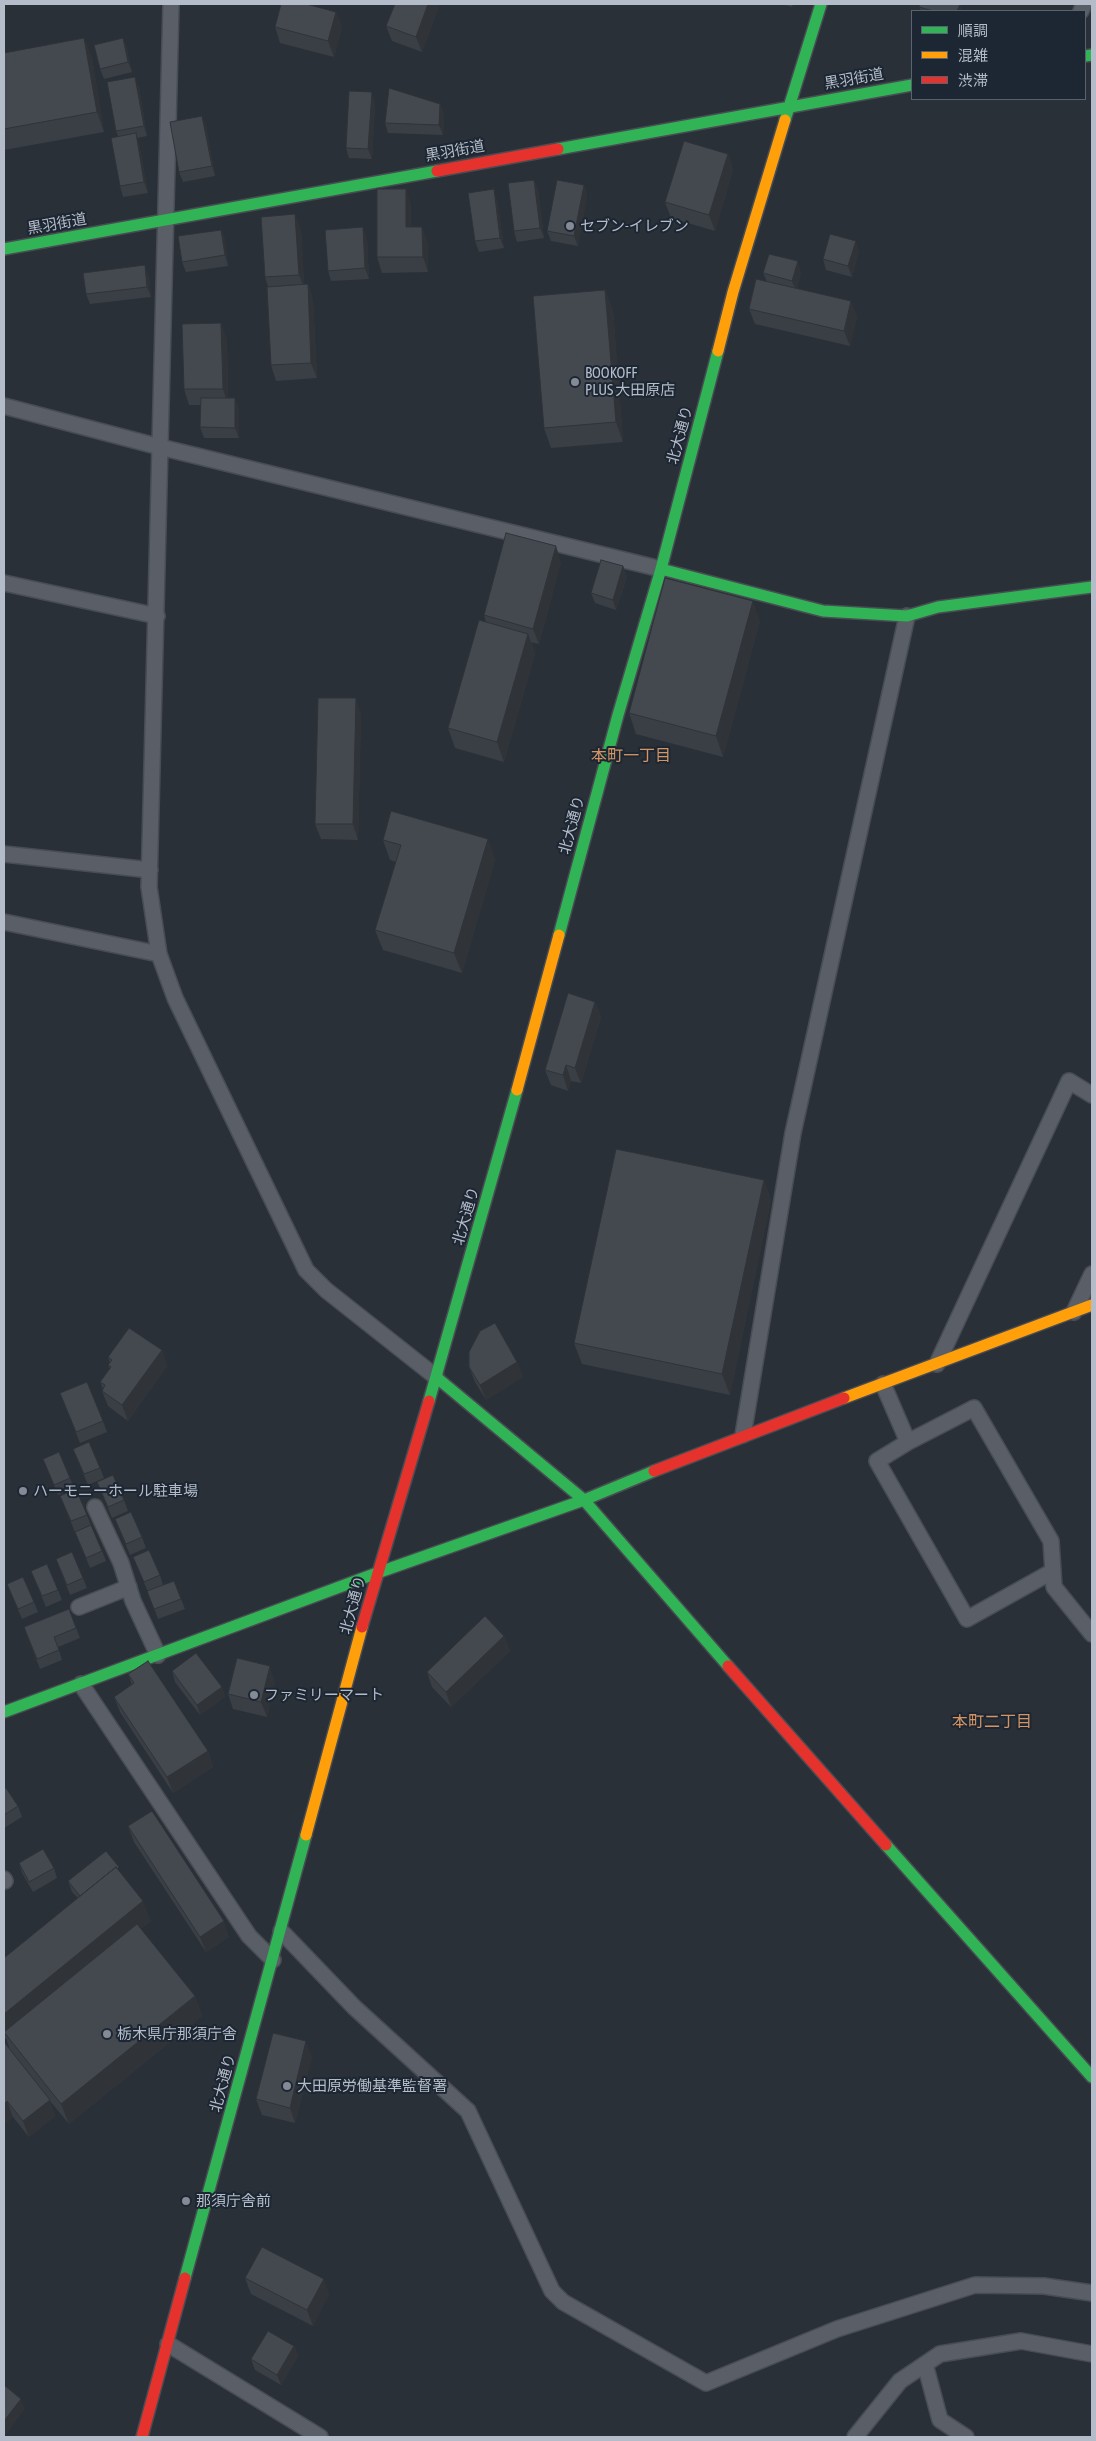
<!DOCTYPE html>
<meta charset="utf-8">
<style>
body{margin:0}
#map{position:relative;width:1096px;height:2441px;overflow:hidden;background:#2a3038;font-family:"Asap Condensed","Noto Sans JP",sans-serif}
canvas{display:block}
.frame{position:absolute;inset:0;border:5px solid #b4bcc9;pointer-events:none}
.legend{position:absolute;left:911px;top:10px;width:175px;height:90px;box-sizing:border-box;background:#1d2633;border:1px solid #59626f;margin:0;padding:6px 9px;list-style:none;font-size:15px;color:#b4bcc9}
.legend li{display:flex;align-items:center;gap:10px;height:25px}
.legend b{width:25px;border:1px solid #59626f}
</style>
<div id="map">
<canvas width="1096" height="2441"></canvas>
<div class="frame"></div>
<ul class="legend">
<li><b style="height:6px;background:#30b455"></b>順調</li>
<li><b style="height:6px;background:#ff9f0a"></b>混雑</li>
<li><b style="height:6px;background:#e5322d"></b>渋滞</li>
</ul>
</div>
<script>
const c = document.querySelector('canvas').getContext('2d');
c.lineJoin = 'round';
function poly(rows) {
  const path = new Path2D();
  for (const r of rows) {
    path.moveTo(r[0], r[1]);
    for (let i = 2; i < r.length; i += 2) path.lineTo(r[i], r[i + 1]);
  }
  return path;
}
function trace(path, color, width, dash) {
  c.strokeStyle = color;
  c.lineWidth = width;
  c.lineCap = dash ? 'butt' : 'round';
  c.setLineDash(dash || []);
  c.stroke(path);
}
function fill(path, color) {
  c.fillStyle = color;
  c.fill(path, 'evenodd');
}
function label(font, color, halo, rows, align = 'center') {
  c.font = font + ' "Asap Condensed","Noto Sans JP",sans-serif';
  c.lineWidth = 4;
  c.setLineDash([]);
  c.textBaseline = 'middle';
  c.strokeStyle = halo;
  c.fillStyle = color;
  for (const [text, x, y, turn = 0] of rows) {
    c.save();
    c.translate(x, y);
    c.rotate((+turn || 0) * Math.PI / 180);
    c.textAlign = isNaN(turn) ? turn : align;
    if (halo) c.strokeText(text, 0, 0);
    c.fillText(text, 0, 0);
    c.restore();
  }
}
const street = poly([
 [171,4,149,887,159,954,175,998,306,1270,326,1290,436,1377],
 [1081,11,1084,4],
 [4,406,160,447,661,569],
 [4,583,157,616],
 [4,854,150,870],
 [4,922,159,954],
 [1074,1312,1092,1274],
 [937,1364,1069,1081,1092,1095],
 [883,1384,908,1442,974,1408,1051,1541,1054,1587,1092,1634],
 [743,1435,793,1133,907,616],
 [908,1442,877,1461,967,1619,1053,1571],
 [95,1507,121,1563,133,1601,158,1655],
 [79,1607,129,1587],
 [81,1684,249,1936,273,1960],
 [4,1879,5,1881],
 [281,1931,354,2007,468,2111,552,2291,563,2302,706,2383,837,2329,975,2285,1044,2286,1092,2293],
 [168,2344,320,2437],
 [925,2364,940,2420,966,2437],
 [855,2437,900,2381,940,2354,1021,2341,1092,2354]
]);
const fast = poly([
 [1085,56,1092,55],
 [785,120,821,4],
 [558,149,912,85],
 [4,249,437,171],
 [661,569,823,611,907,616,938,607,1092,587],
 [559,935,618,715,661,569,718,351],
 [436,1377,584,1500,728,1666],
 [429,1401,517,1090],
 [4,1712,377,1573,584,1500,654,1471],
 [886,1845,1092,2077],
 [185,2278,306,1835]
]);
const slow = poly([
 [718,351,733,292,785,120],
 [517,1090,559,935],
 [844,1398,1092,1305],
 [306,1835,362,1627]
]);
const jam = poly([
 [437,171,558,149],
 [654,1471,844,1398],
 [362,1627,429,1401],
 [728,1666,886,1845],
 [142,2437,185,2278]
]);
const wall = poly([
 [395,4,440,4,422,52,392,41,386,26],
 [782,4,793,4,792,7],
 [919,7,963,11,921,11],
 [336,12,342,27,334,57,280,43,275,27],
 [84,38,92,58,104,132,4,150,4,53],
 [123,38,127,49,132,72,104,79,100,69],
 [139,87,147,136,137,138,139,144,148,193,123,197,120,186,118,136,116,131],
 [375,103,372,159,349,158,346,148],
 [440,104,444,115,443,135,388,133,385,123],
 [206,126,215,176,183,182,179,172],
 [728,154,733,170,715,231,671,218,665,202],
 [534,180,538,190,544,238,517,242,514,231],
 [584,185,587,196,578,246,551,241,547,231],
 [497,200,504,248,479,252,475,241],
 [411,204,411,227,428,243,428,272,382,273,377,257],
 [221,230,225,240,228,266,186,272,182,262],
 [301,230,304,284,308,284,313,300,317,378,276,381,271,365,268,286,265,277],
 [367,238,369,279,331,281,328,271],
 [859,251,852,277,826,270,823,259],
 [801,272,797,288,857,316,850,346,755,324,749,309,767,282,763,273],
 [149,276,151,297,90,304,86,294],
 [605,290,613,311,623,442,551,448,544,428],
 [227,339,228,398,239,408,239,438,204,438,200,427,201,405,189,405,184,389],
 [561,562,539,644,531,642,535,654,504,762,455,748,448,728,486,622,484,615],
 [623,566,627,577,616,610,595,603,591,593],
 [760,621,723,757,636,734,629,713],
 [361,714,358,840,321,839,315,824],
 [383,840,495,860,462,973,383,950,375,930,396,862,390,860],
 [595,1002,601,1017,581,1083,571,1081,568,1091,551,1085,545,1070],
 [764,1180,771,1200,730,1395,582,1364,574,1343],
 [162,1350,167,1366,128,1421,108,1406,102,1391,103,1389,100,1382,110,1369,108,1365,110,1363,108,1357],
 [517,1362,523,1377,486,1400,475,1382,469,1367],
 [60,1393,103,1421,107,1432,80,1443],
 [73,1449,100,1468,104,1478,88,1485],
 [43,1459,70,1478,74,1488,58,1495],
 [97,1482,124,1500,128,1511,112,1518],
 [60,1496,87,1515,91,1525,75,1532],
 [115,1519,142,1537,146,1548,130,1555],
 [75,1532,102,1551,106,1561,90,1568],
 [133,1557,160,1575,163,1585,174,1581,185,1609,158,1619,148,1592],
 [56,1559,83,1578,87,1588,70,1595],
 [31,1571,58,1590,62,1600,46,1607],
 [7,1584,34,1602,38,1612,22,1619],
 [69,1609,80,1638,58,1647,62,1660,40,1669,24,1627],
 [504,1636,510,1651,451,1707,432,1687,427,1672],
 [172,1671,222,1687,225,1697,200,1715,175,1682],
 [128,1674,208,1751,213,1767,173,1793,120,1712,114,1697,132,1685],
 [275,1682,267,1717,233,1709,228,1694],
 [4,1789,18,1806,22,1817,4,1828],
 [128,1826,229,1937,206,1952,134,1842],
 [19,1863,54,1868,57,1878,33,1892,22,1873],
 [121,1873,151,1921,141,1929,195,1996,202,2016,69,2124,50,2101,55,2116,29,2137,13,2117,4,2124,10,2050,6,2038,4,2040,4,1958,78,1898,72,1892,68,1881],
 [312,2057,295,2123,262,2115,256,2099],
 [245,2278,329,2294,313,2326,251,2294],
 [294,2346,298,2356,281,2385,255,2370,251,2359]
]);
const shadedWall = poly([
 [428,4,440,4,422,52,416,37],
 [960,4,963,11,957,11],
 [336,12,342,27,334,57,328,41],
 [84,38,92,58,104,132,97,112],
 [123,38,127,49,132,72,128,62],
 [135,77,139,87,147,136,144,126],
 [372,92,375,103,372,159,368,149],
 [440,104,444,115,443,135,439,125],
 [202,116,206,126,215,176,212,166],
 [136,133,139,144,148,193,144,182],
 [728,154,733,170,715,231,709,215],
 [534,180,538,190,544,238,540,228],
 [584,185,587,196,578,246,574,236],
 [406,189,411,204,412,243,406,227],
 [494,189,497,200,504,248,500,238],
 [295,214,301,230,305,290,299,275],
 [363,227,367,238,369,279,365,268],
 [422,227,428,243,428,272,423,257],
 [221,230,225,240,228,266,225,255],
 [856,241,859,251,852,277,848,266],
 [798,261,801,272,796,291,792,281],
 [145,265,149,276,151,297,147,287],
 [308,284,313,300,317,378,311,363],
 [605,290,613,311,623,442,616,422],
 [851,301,857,316,850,346,844,331],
 [221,323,227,339,228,404,223,389],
 [235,398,239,408,239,438,235,428],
 [556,546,561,562,539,644,533,629],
 [623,566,627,577,616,610,613,600],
 [753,601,760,621,723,757,716,736],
 [528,634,535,654,504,762,497,742],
 [356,698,361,714,358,840,353,824],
 [488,839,495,860,462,973,454,953],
 [595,1002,601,1017,581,1083,575,1068],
 [566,1065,571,1081,568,1091,563,1075],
 [764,1180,771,1200,730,1395,722,1374],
 [162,1350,167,1366,128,1421,122,1405],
 [517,1362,523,1377,486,1400,480,1385],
 [504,1636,510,1651,451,1707,446,1692],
 [270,1666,275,1682,267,1717,261,1702],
 [222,1687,225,1697,200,1715,197,1705],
 [208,1751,213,1767,173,1793,167,1777],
 [143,1901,151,1921,7,2037,4,2032,4,2014],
 [224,1921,229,1937,206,1952,200,1937],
 [195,1996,202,2016,69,2124,61,2104],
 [306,2041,312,2057,295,2123,290,2108],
 [50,2100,55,2116,29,2137,23,2121],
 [7,2101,13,2117,4,2124,4,2104],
 [324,2279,329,2294,313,2326,307,2310],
 [294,2346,298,2356,281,2385,277,2375],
 [21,2399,25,2409,4,2437,4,2421]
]);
const building = poly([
 [281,4,306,4,336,12,328,41,275,27,281,4],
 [395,4,428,4,416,37,386,26,395,4],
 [920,4,960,4,957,11,933,11,919,7,920,4],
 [84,38,97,112,4,129,4,53,84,38],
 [123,38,128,62,100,69,94,45,123,38],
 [135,77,144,126,116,131,107,82,135,77],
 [389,88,440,104,439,125,385,123,389,88],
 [349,91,372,92,368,149,346,148,349,91],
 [202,116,212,166,179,172,170,122,202,116],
 [136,133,144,182,120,186,111,138,136,133],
 [684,141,728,154,709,215,665,202,684,141],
 [534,180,540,228,514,231,508,183,534,180],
 [557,180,584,185,574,236,547,231,557,180],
 [377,189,406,189,406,227,422,227,423,257,377,257,377,189],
 [494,189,500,238,475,241,468,193,494,189],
 [295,214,299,275,265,277,261,217,295,214],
 [363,227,365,268,328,271,325,230,363,227],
 [221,230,225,255,182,262,178,236,221,230],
 [830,234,856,241,848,266,823,259,830,234],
 [769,254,798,261,792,281,763,273,769,254],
 [145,265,147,287,86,294,83,273,145,265],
 [756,279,851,301,844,331,749,309,756,279],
 [308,284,311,363,271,365,267,287,308,284],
 [605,290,616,422,544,428,533,296,605,290],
 [221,323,223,389,184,389,182,324,221,323],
 [201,398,235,398,235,428,200,427,201,398],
 [506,533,556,546,533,629,484,615,506,533],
 [601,560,623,566,613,600,591,593,601,560],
 [665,578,753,601,716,736,629,713,665,578],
 [479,620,528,634,497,742,448,728,479,620],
 [318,698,356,698,353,824,315,824,318,698],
 [391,811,488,839,454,953,375,930,401,845,383,840,391,811],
 [568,993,595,1002,575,1068,566,1065,563,1075,545,1070,568,993],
 [616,1149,764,1180,722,1374,574,1343,616,1149],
 [495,1323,517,1362,480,1385,469,1367,469,1352,480,1331,495,1323],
 [129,1328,162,1350,122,1405,102,1391,105,1385,100,1382,111,1367,108,1365,112,1360,108,1357,129,1328],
 [87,1382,103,1421,76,1432,60,1393,87,1382],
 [89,1442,100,1468,84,1474,73,1449,89,1442],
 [59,1452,70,1478,54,1485,43,1459,59,1452],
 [113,1475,124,1500,108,1507,97,1482,113,1475],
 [76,1489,87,1515,71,1521,60,1496,76,1489],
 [131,1512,142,1537,126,1544,115,1519,131,1512],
 [91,1525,102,1551,86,1558,75,1532,91,1525],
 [149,1550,160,1575,144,1582,133,1557,149,1550],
 [72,1552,83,1578,67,1585,56,1559,72,1552],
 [47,1564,58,1590,42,1596,31,1571,47,1564],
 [23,1577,34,1602,18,1609,7,1584,23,1577],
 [174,1581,181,1599,154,1609,147,1591,174,1581],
 [69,1609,76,1628,54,1637,59,1650,37,1659,24,1627,69,1609],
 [485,1616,504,1636,446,1692,427,1672,485,1616],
 [196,1653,222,1687,197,1705,172,1671,196,1653],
 [237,1658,270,1666,261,1702,228,1694,237,1658],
 [148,1661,208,1751,167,1777,114,1697,134,1683,128,1674,148,1661],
 [6,1788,18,1806,4,1815,4,1789,6,1788],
 [152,1811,224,1921,200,1937,128,1826,152,1811],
 [43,1849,54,1868,29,1882,19,1863,43,1849],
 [106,1851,119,1867,117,1869,116,1867,80,1896,68,1881,106,1851],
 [116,1867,143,1901,4,2014,4,1958,116,1867],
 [137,1924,195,1996,61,2104,4,2032,137,1924],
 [273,2033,306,2041,290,2108,256,2099,273,2033],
 [4,2042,50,2100,23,2121,7,2101,4,2104,4,2042],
 [262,2247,324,2279,307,2310,245,2278,262,2247],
 [268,2331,294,2346,277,2375,251,2359,268,2331],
 [4,2385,21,2399,4,2421,4,2385]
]);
const markers = [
 [570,226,5,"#848b96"],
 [575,382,5,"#848b96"],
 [23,1491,5,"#848b96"],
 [254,1695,5,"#848b96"],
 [107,2034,5,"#848b96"],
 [287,2086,5,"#848b96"],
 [186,2201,5,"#848b96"]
];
const streetNames = [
 ["黒羽街道",854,79,-10],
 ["黒羽街道",455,151,-10],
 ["黒羽街道",57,224,-10],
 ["北大通り",680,435,-75],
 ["北大通り",572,825,-75],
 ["北大通り",466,1216,-74],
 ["北大通り",353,1605,-75],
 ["北大通り",223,2083,-75]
];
const poiNames = [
 ["セブン-イレブン",580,226],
 ["BOOKOFF",585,373],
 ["PLUS 大田原店",585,390],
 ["ハーモニーホール駐車場",33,1491],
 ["ファミリーマート",264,1695],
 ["栃木県庁那須庁舎",117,2034],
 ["大田原労働基準監督署",297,2086],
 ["那須庁舎前",196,2201]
];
const neighbourhoodNames = [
 ["本町一丁目",631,756],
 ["本町二丁目",992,1722]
];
trace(street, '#484c53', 18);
trace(fast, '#484c53', 14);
trace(slow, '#484c53', 14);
trace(jam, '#484c53', 14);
trace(street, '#5a5e66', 15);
trace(fast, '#30b455', 11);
trace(slow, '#ff9f0a', 11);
trace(jam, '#e5322d', 11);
fill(wall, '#3a3f45');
fill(shadedWall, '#303338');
fill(building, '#444950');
trace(building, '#303338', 1);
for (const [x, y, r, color] of markers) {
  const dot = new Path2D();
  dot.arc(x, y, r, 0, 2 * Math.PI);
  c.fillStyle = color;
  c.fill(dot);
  trace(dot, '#1d2633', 2);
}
label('15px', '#b4bcc9', '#1d2633', streetNames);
label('15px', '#b4bcc9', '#1d2633', poiNames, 'left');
label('16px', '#d59563', '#1d2633', neighbourhoodNames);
</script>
